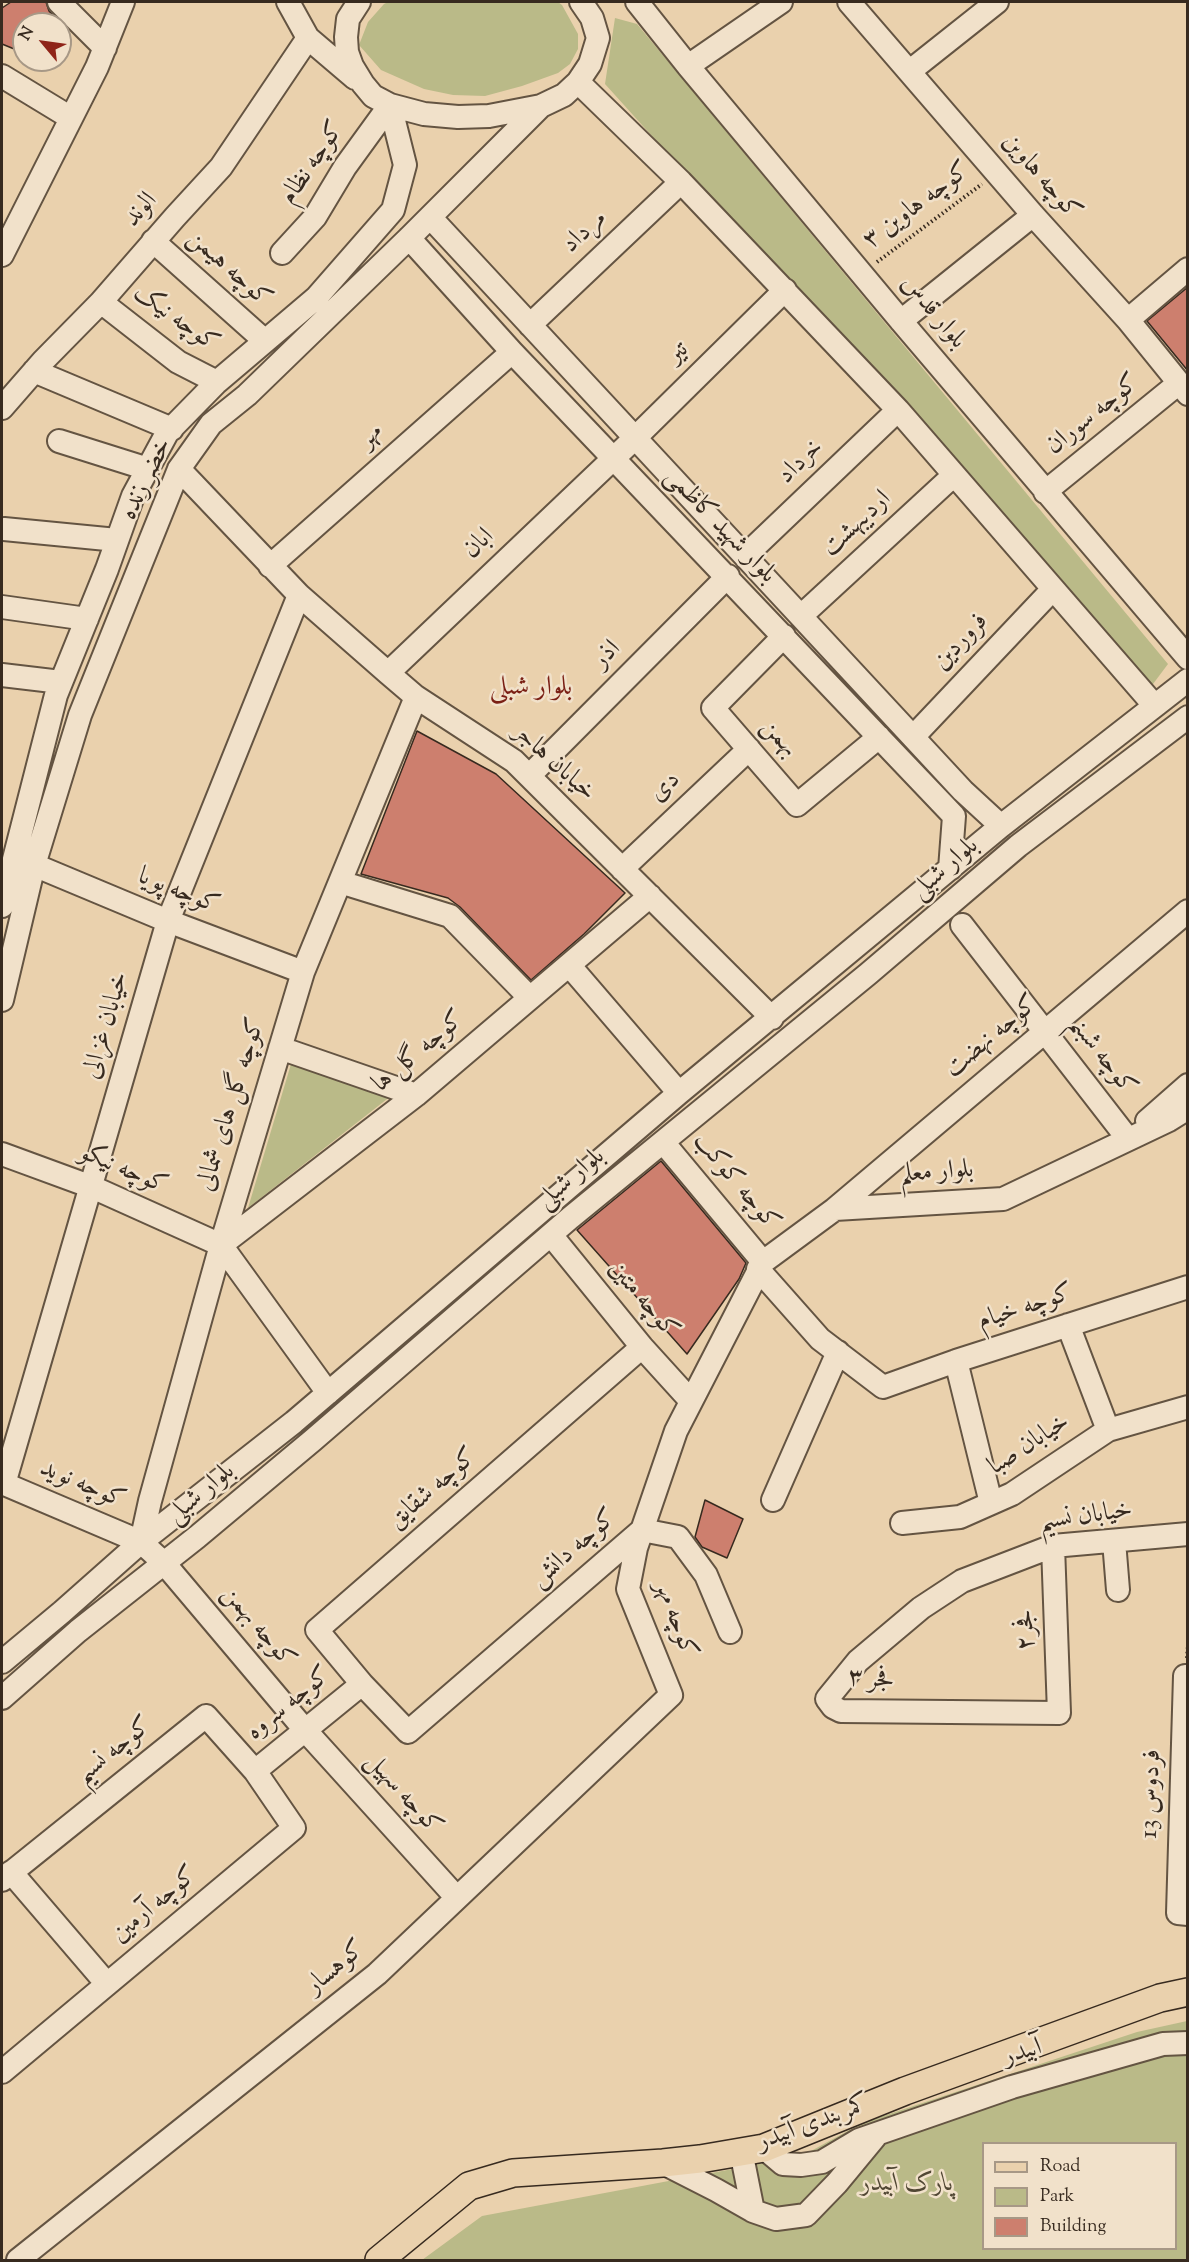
<!DOCTYPE html>
<meta charset="utf-8">
<style>
body{margin:0}
#map{position:relative;width:1189px;height:2262px;overflow:hidden;background:#ead1ad;font-family:"Sorts Mill Goudy",serif}
canvas{display:block}
.frame{position:absolute;inset:0;border:3px solid #372a1f;pointer-events:none}
.legend{position:absolute;left:982px;top:2142px;width:195px;height:108px;box-sizing:border-box;background:#f1e1ca;border:2px solid #a79886;margin:0;padding:8px 10px;list-style:none;font-size:18px;color:#372a1f}
.legend li{display:flex;align-items:center;gap:12px;height:30px}
.legend b{width:30px;border:2px solid #a79886}
.north{position:absolute;left:12px;top:12px;width:60px;height:60px;box-sizing:border-box;background:#f1e1ca;border:2px solid #a79886;border-radius:50%;rotate:299deg;font-size:16px;font-weight:700;line-height:24px;text-align:center;color:#372a1f}
.north::after{content:'';display:block;margin:auto;width:21px;height:27px;background:#8f2418;clip-path:polygon(50% 0,100% 100%,50% 72%,0 100%)}
</style>
<div id="map">
<canvas width="1189" height="2262"></canvas>
<div class="frame"></div>
<ul class="legend">
<li><b style="height:8px;background:#ead1ad"></b>Road</li>
<li><b style="height:16px;background:#baba88"></b>Park</li>
<li><b style="height:16px;background:#cd7f6e"></b>Building</li>
</ul>
<div class="north">N</div>
</div>
<script>
const c = document.querySelector('canvas').getContext('2d');
c.lineJoin = 'round';
function fill(path, color) {
  c.fillStyle = color;
  c.fill(path, 'evenodd');
}
function poly(rows) {
  const path = new Path2D();
  for (const r of rows) {
    path.moveTo(r[0], r[1]);
    for (let i = 2; i < r.length; i += 2) path.lineTo(r[i], r[i + 1]);
  }
  return path;
}
function trace(path, color, width, dash) {
  c.strokeStyle = color;
  c.lineWidth = width;
  c.lineCap = dash ? 'butt' : 'round';
  c.setLineDash(dash || []);
  c.stroke(path);
}
function label(font, color, halo, rows, align = 'center') {
  c.font = font + ' "Sorts Mill Goudy",Amiri,serif';
  c.lineWidth = 5;
  c.setLineDash([]);
  c.textBaseline = 'middle';
  c.strokeStyle = halo;
  c.fillStyle = color;
  for (const [text, x, y, turn = 0] of rows) {
    c.save();
    c.translate(x, y);
    c.rotate((+turn || 0) * Math.PI / 180);
    c.textAlign = isNaN(turn) ? turn : align;
    if (halo) c.strokeText(text, 0, 0);
    c.fillText(text, 0, 0);
    c.restore();
  }
}
const green = poly([
 [388,2,558,2,562,5,578,34,578,49,570,64,558,73,522,86,485,96,453,95,424,89,381,70,359,45,368,22,384,4],
 [615,18,637,24,1168,664,1150,688,605,84],
 [294,1054,396,1092,248,1208],
 [1187,2021,1187,2260,422,2260,482,2216,802,2156,862,2123,1137,2032],
 [984,2144,1176,2144,1176,2248,984,2248]
]);
const building = poly([
 [11,2,46,2,49,11,62,24,24,24,24,53,2,44,2,8,11,2],
 [1188,287,1188,371,1147,321,1188,287],
 [417,731,496,774,625,893,584,934,531,980,460,907,448,898,361,874,417,731],
 [661,1161,746,1263,739,1279,687,1354,577,1230,661,1161],
 [705,1500,743,1519,727,1558,702,1547,695,1537,705,1500]
]);
const path = poly([
 [877,262,982,184],
 [1187,1658,1188,1646]
]);
const minor = poly([
 [59,2,105,48],
 [288,2,308,38,355,78],
 [359,2,348,19,346,37,347,52,352,66,363,84,373,96,390,105,424,114,458,117,489,116,541,106,564,95,578,82,590,64,598,38,592,18,581,2],
 [637,2,688,66,901,321,1188,658],
 [849,2,1033,215,1128,320,1188,394],
 [688,66,781,2],
 [910,71,997,2],
 [2,76,71,118],
 [578,82,681,182,898,410,1154,705],
 [430,217,963,791,1001,826],
 [409,238,512,352,954,816,950,869],
 [153,241,265,341],
 [282,253,315,217,345,167,390,105],
 [2,255,97,67,123,2],
 [101,302,178,362,217,382],
 [1128,320,1188,269],
 [901,321,1033,215],
 [530,325,681,182],
 [34,371,172,429],
 [2,408,43,361,101,302,175,217,221,167,308,38],
 [59,441,148,469],
 [179,469,299,595,388,673,416,697,514,761,772,1018],
 [1045,492,1179,383],
 [4,529,117,540],
 [745,556,898,410],
 [270,566,512,352],
 [2,607,87,619],
 [801,616,954,475],
 [784,636,713,708,797,805,879,737],
 [388,673,635,438,785,290],
 [2,675,61,682],
 [913,737,1053,589],
 [529,776,728,576],
 [34,865,168,921,303,972],
 [622,869,749,749],
 [340,882,450,916,530,998],
 [2,906,56,695,107,569,133,496,167,433,217,382,316,298,393,210,405,165,390,105],
 [962,925,1128,1139],
 [569,965,679,1093],
 [2,1000,34,865,80,715,179,469,211,424,247,395,409,238,541,106],
 [280,1048,416,1095],
 [1147,1121,1188,1085],
 [663,1142,763,1262],
 [2,1154,92,1187,221,1245],
 [835,1209,1188,911],
 [551,1235,642,1347,691,1401],
 [221,1245,416,1095,650,896],
 [221,1245,328,1393],
 [758,1269,820,1339,883,1387,956,1361,1188,1287],
 [1068,1325,1108,1430],
 [642,1347,317,1630,362,1684,408,1732,642,1530],
 [956,1361,991,1503],
 [2,1483,141,1542,164,1563,305,1730,457,1898],
 [4,1484,168,921,299,595],
 [773,1500,838,1352],
 [902,1523,960,1517,1012,1494,1108,1430,1188,1407],
 [642,1530,678,1537,706,1575,730,1632],
 [1114,1541,1118,1590],
 [141,1542,150,1501,221,1245,303,972,416,697],
 [1053,1546,1059,1713,841,1711,833,1707,827,1699,858,1661,921,1608,962,1581,1053,1546,1188,1534],
 [2,1662,62,1612,141,1542,294,1422,679,1093,1001,826,1188,680],
 [1188,1676,1185,1676,1178,1913,1188,1914],
 [2,1698,78,1631,197,1537,313,1440,570,1218,868,974,1018,846,1188,717],
 [255,1771,362,1684],
 [11,1872,107,1984],
 [2,1880,206,1716,255,1771,294,1828,2,2072],
 [764,2148,783,2164,801,2165,822,2162,859,2140,1012,2087,1163,2044,1188,2043],
 [741,2151,753,2211,776,2219,806,2215,837,2183,875,2137],
 [663,2163,716,2190,753,2211],
 [18,2260,377,1974,671,1695,628,1589,636,1548,676,1431,763,1262,835,1209,1003,1199,1169,1120,1188,1108]
]);
const major = poly([
 [379,2260,469,2186,513,2173,663,2163,700,2159,764,2148,905,2091,1160,1998,1188,1992]
]);
const streetNames = [
 ["کوچه نظام",314,164,-56],
 ["کوچه هاوین",1040,178,49],
 ["کوچه هاوین ۳",918,207,-37],
 ["الوند",142,211,-49],
 ["مرداد",586,233,-43],
 ["کوچه هیمن",228,270,42],
 ["بلوار قدس",932,313,50],
 ["کوچه نیک",175,320,35],
 ["تیر",679,354,-44],
 ["کوچه سوران",1094,416,-39],
 ["مهر",372,437,-42],
 ["خرداد",802,463,-44],
 ["خضر زنده",148,480,-64],
 ["اردیبهشت",858,525,-43],
 ["بلوار شهید کاظمی",719,527,46],
 ["ابان",480,545,-44],
 ["فروردین",962,643,-47],
 ["اذر",608,656,-45],
 ["بهمن",778,739,49],
 ["خیابان هاجر",553,764,42],
 ["دی",666,788,-43],
 ["بلوار شبلی",946,870,-41],
 ["کوچه پویا",178,893,22],
 ["خیابان غزالی",108,1026,-74],
 ["کوچه نهضت",993,1038,-40],
 ["کوچه گل ها",420,1053,-40],
 ["کوچه شبنم",1101,1057,52],
 ["کوچه گل های شمالی",233,1105,-73],
 ["کوچه نیکو",123,1171,23],
 ["بلوار معلم",937,1174,-4],
 ["بلوار شبلی",572,1180,-40],
 ["کوچه کوکب",735,1183,50],
 ["کوچه متین",642,1301,50],
 ["کوچه خیام",1026,1309,-18],
 ["خیابان صبا",1030,1446,-33],
 ["کوچه نوید",82,1486,23],
 ["کوچه شقایق",434,1490,-41],
 ["بلوار شبلی",202,1495,-40],
 ["خیابان نسیم",1086,1518,-8],
 ["کوچه دانش",575,1550,-41],
 ["کوچه مهر",674,1620,70],
 ["کوچه بهمن",257,1628,50],
 ["فجر۲",1028,1630,-92],
 ["فجر ۳",871,1681,4],
 ["کوچه سروه",290,1705,-39],
 ["کوچه نسیم",115,1752,-39],
 ["فردوس 13",1153,1794,-88],
 ["کوچه سهیل",402,1795,48],
 ["کوچه آرمین",156,1906,-40],
 ["کوهسار",337,1969,-40],
 ["آبیدر",1023,2054,-17],
 ["کمربندی آبیدر",814,2125,-20]
];
const parkNames = [
 ["پارک آبیدر",907,2186]
];
const neighbourhoodNames = [
 ["بلوار شبلی",531,689]
];
fill(green, '#baba88');
fill(building, '#cd7f6e');
trace(building, '#372a1f', 1.5);
trace(minor, '#645442', 26);
trace(major, '#372a1f', 30);
trace(path, '#372a1f', 4, [1.5, 3]);
trace(minor, '#f1e1ca', 22);
trace(major, '#ead1ad', 27);
label('26px', '#372a1f', '#f1e1ca', streetNames);
label('italic 26px', '#514734', '#f1e1ca', parkNames);
label('27px', '#7a1f14', '#f1e1ca', neighbourhoodNames);
</script>
